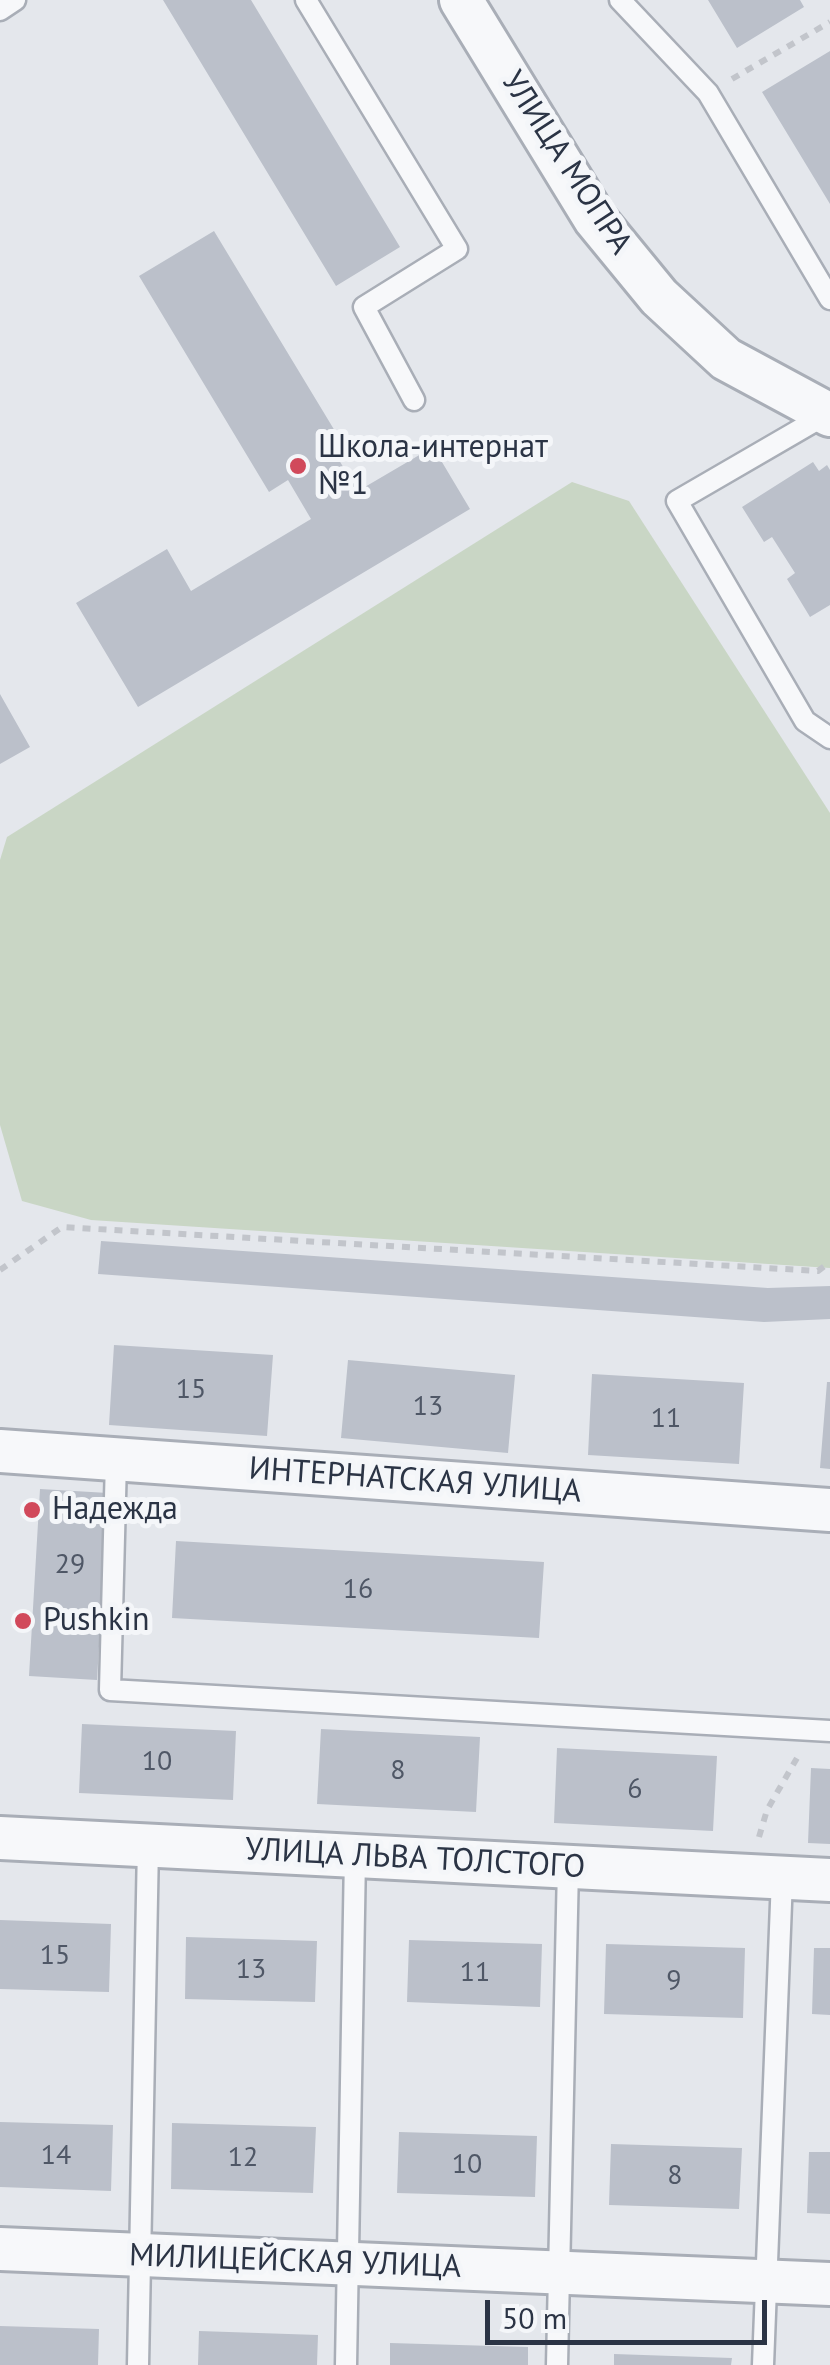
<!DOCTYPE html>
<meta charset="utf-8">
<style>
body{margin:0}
#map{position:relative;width:830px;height:2365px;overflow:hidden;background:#e4e7ec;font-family:"PT Sans",sans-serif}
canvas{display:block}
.scale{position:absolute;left:485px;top:2300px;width:282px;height:45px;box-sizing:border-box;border:5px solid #2b3445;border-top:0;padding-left:12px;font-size:30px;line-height:35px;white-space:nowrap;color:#2b3445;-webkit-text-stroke:8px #f4f6f9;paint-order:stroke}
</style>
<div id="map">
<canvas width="830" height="2365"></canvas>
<div class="scale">50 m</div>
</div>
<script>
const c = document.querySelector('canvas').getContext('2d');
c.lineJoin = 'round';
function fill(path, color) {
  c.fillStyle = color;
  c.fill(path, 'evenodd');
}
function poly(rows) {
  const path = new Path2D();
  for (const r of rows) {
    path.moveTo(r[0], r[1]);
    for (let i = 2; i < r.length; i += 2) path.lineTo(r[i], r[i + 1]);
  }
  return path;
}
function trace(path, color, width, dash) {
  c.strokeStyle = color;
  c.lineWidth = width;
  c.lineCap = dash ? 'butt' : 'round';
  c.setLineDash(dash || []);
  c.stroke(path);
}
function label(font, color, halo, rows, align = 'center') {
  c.font = font + ' "PT Sans",sans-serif';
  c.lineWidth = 10;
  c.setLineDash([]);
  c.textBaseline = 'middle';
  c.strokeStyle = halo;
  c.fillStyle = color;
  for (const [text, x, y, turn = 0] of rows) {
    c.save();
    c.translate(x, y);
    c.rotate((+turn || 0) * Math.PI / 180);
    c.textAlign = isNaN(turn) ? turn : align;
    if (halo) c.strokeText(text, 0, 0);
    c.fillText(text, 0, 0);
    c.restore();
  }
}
const green = poly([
 [572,482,629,501,830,813,830,1268,91,1220,22,1201,0,1125,0,860,7,837]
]);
const building = poly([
 [163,0,251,0,400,247,336,286],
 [708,0,800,0,804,7,737,48],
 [830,51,830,204,762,92],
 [214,231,344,446,334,452,358,491,433,447,470,509,138,707,76,603,167,549,191,591,311,519,288,480,269,492,139,276],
 [813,462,819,471,827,465,830,470,830,605,810,617,787,579,795,573,772,537,764,542,742,507],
 [0,694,30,747,0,764],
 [101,1241,768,1288,830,1286,830,1319,764,1322,98,1274],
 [114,1345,273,1355,267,1436,109,1425],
 [348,1360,515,1375,508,1453,341,1438],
 [592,1374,744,1383,739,1464,588,1455],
 [827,1382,830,1382,830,1469,820,1468],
 [40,1489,108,1493,97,1680,29,1676],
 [176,1541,544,1562,539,1638,172,1618],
 [82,1724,236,1731,233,1800,79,1793],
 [321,1729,480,1737,476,1812,317,1804],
 [557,1748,717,1756,713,1831,554,1823],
 [811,1768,830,1769,830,1844,808,1843],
 [0,1920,111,1924,109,1992,0,1989],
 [186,1937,317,1941,315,2002,185,1999],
 [409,1940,542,1944,540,2007,407,2002],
 [606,1944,745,1948,743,2018,604,2014],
 [814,1948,830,1948,830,2015,812,2014],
 [0,2122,113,2125,111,2191,0,2187],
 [172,2123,316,2127,313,2193,171,2189],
 [399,2132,537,2136,535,2197,397,2193],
 [611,2144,742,2148,739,2209,609,2205],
 [809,2152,830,2152,830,2214,807,2213],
 [0,2326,99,2329,98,2365,0,2365],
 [199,2331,318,2335,317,2365,198,2365],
 [390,2343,528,2347,528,2365,390,2365],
 [614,2354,732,2358,731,2365,614,2365]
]);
const path = poly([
 [732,79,830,22],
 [0,1270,62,1227,818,1271,830,1262],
 [759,1837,767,1810,797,1758]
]);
const lane = poly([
 [306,0,457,249,364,307,414,400],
 [620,0,708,93,830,299],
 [0,10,15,0],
 [827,414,677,501,805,721,830,738],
 [116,1460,110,1690,830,1731],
 [138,2365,148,1845],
 [346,2365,355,1856],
 [557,2365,568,1867],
 [763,2365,782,1878]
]);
const street = poly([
 [461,0,595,219,659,297,726,359,830,415],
 [0,1451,830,1510],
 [0,1838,830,1880],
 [0,2249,830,2284]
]);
const markers = [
 [298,466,10,"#d1495b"],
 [32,1510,10,"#d1495b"],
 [23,1621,10,"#d1495b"]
];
const numberNames = [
 ["15",191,1390],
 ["13",428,1407],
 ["11",666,1419],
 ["29",70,1565],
 ["16",358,1590],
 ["10",157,1762],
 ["8",398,1771],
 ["6",635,1790],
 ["15",55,1956],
 ["13",251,1970],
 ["11",475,1973],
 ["9",674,1981],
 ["14",56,2156],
 ["12",243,2158],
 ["10",467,2165],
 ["8",675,2176]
];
const streetNames = [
 ["УЛИЦА МОПРА",566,163,57],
 ["ИНТЕРНАТСКАЯ УЛИЦА",415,1481,4],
 ["УЛИЦА ЛЬВА ТОЛСТОГО",415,1859,3],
 ["МИЛИЦЕЙСКАЯ УЛИЦА",295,2262,2]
];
const poiNames = [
 ["Школа-интернат",318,448],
 ["№1",318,485],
 ["Надежда",52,1510],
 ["Pushkin",43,1621]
];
fill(green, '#c9d6c5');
fill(building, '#bbc0ca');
trace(lane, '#a9aeb7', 25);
trace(street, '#a9aeb7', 48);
trace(path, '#c2c5cb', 6, [8, 8]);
trace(lane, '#f7f8fa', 20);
trace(street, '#f7f8fa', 42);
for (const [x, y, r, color] of markers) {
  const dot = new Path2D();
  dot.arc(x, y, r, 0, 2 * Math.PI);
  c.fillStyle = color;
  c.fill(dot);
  trace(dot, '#f4f6f9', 4);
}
label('28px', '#4f5766', null, numberNames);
label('32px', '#2b3445', '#f4f6f9', streetNames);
label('32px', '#2b3445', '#f4f6f9', poiNames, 'left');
</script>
